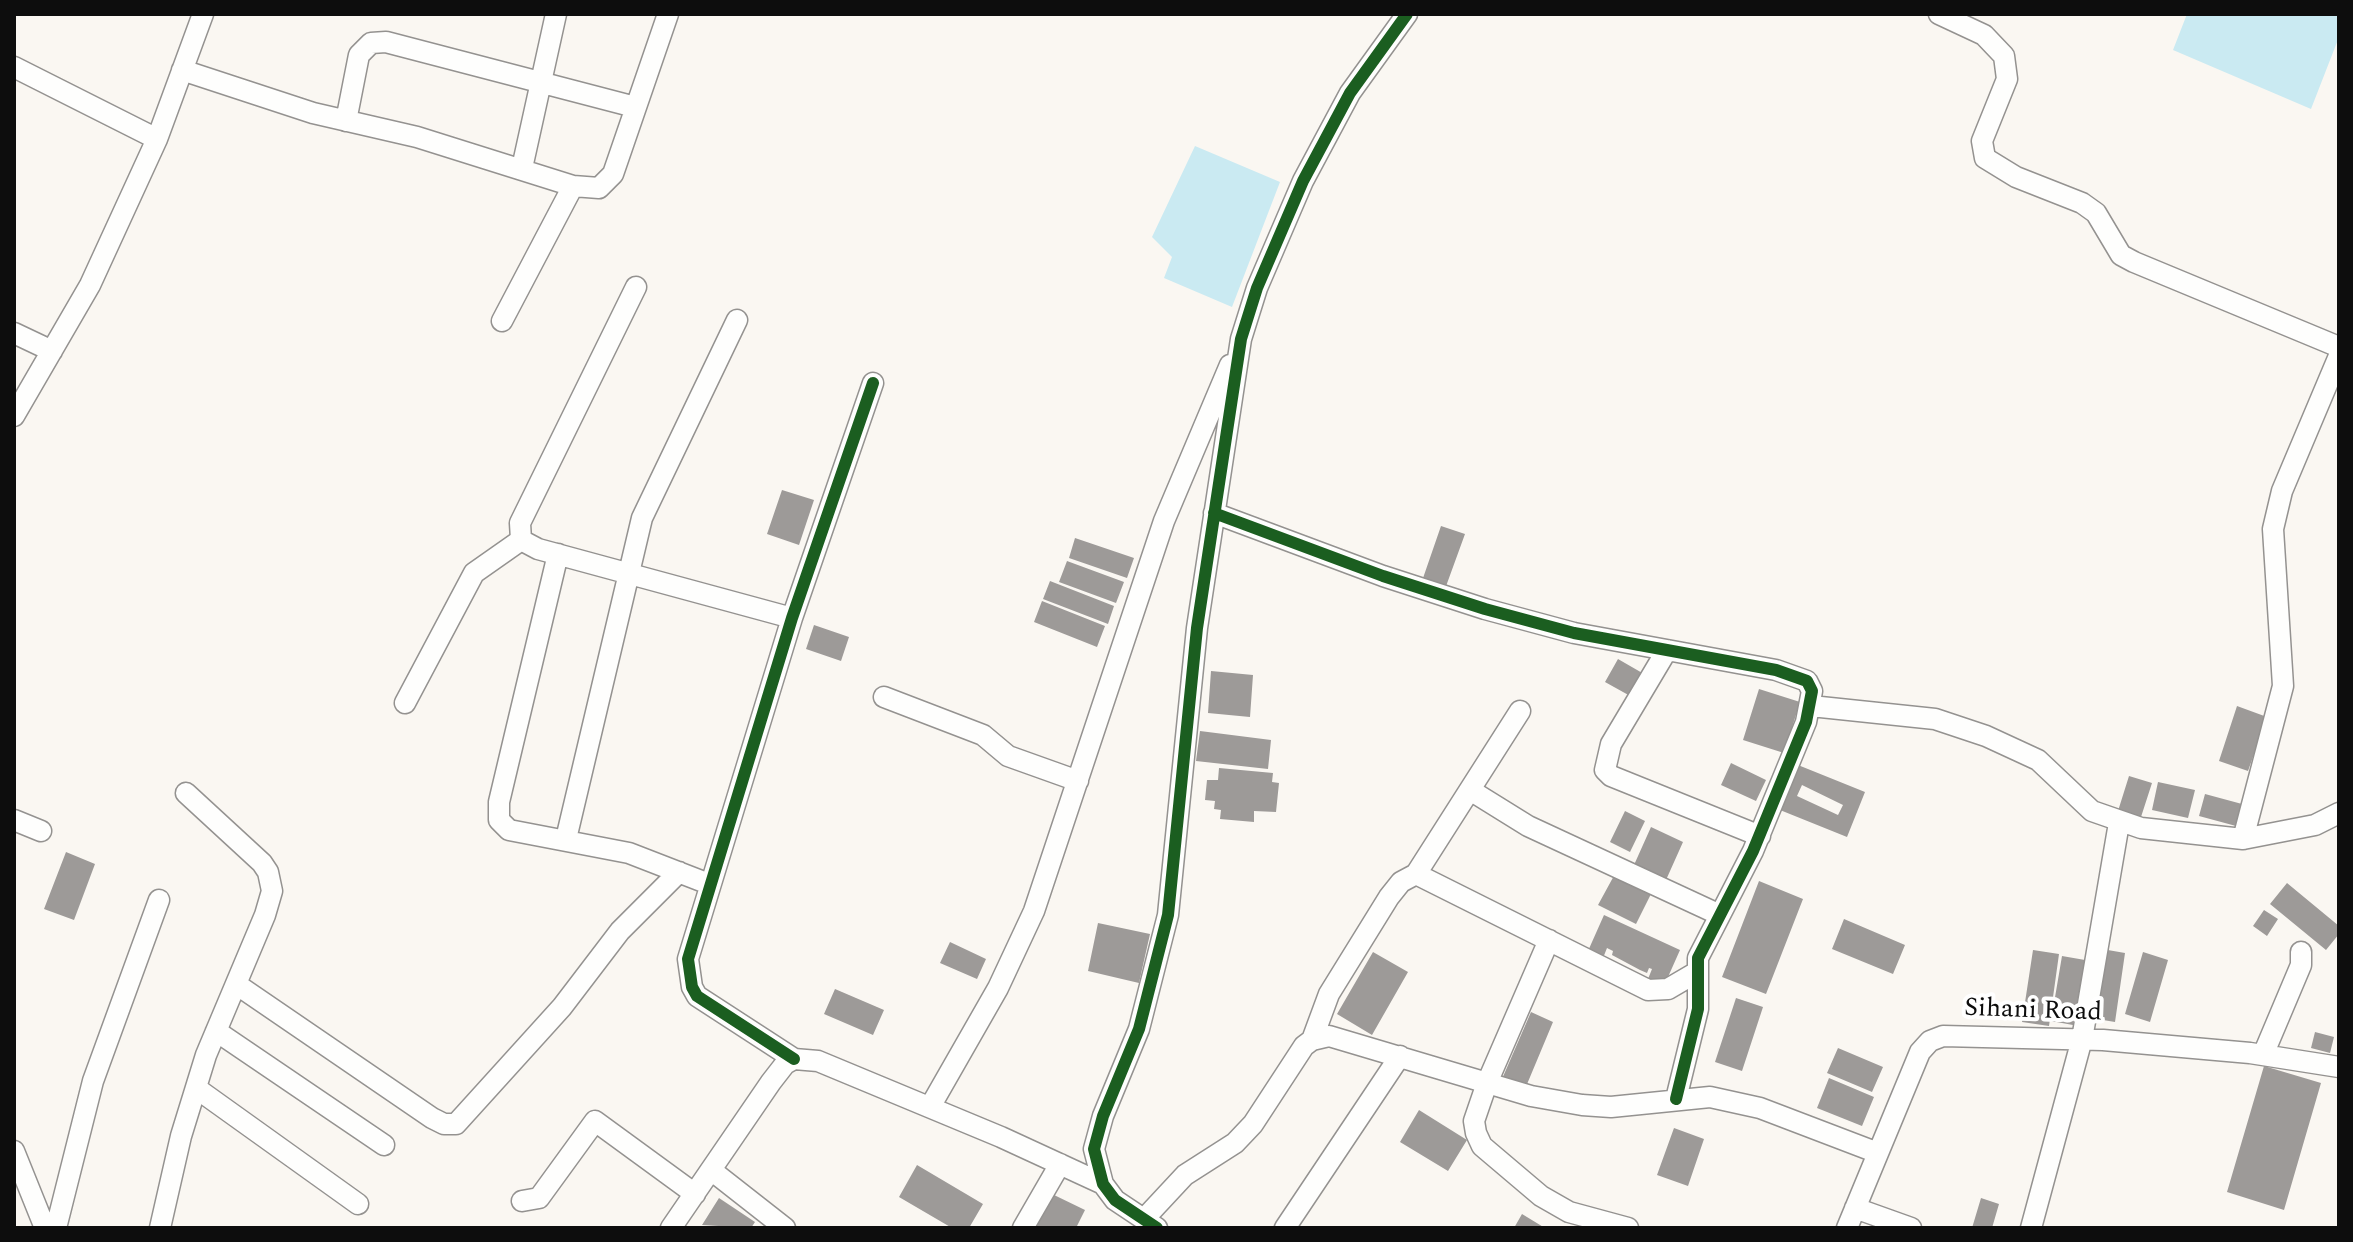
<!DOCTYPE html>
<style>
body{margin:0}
#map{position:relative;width:2353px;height:1242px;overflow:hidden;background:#faf7f2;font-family:Spectral,serif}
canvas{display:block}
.frame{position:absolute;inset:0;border:16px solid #0d0d0d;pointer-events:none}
</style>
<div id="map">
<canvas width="2353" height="1242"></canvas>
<div class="frame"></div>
</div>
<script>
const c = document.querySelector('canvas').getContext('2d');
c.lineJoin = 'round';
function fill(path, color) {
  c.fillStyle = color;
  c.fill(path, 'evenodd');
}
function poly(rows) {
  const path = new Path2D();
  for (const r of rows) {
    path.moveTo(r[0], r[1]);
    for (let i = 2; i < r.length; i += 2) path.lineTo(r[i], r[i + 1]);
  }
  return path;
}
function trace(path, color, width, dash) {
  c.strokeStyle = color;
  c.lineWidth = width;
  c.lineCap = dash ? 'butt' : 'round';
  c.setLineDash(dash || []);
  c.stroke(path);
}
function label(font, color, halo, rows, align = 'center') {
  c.font = font + ' Spectral,serif';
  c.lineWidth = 8;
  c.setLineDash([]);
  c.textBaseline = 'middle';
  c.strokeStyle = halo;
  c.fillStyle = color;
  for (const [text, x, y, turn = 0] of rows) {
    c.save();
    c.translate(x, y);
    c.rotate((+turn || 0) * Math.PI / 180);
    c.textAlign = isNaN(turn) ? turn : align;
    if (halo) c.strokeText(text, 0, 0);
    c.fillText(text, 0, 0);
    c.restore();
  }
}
const water = poly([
 [2187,14,2339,14,2339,37,2311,109,2173,50],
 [1195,146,1280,182,1232,307,1164,278,1172,257,1152,237]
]);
const building = poly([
 [782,490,814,500,799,545,767,534],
 [1441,526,1465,534,1445,589,1422,581],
 [1075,538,1134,558,1127,578,1069,558],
 [1067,561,1124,582,1116,603,1059,582],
 [1050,581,1114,606,1108,624,1043,599],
 [1042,601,1105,626,1097,647,1034,622],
 [814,625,849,637,841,661,806,649],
 [1618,659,1644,674,1632,697,1605,682],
 [1211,671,1253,675,1250,717,1208,713],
 [1759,689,1800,702,1784,753,1743,740],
 [2237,706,2267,717,2248,771,2219,761],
 [1200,731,1271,740,1268,769,1196,761],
 [1731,763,1766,780,1756,801,1721,785],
 [1793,763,1865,792,1847,837,1775,808],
 [1802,785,1843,805,1838,815,1797,796],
 [1219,768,1273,773,1272,782,1279,783,1276,812,1254,811,1254,822,1220,819,1221,810,1214,809,1215,801,1205,800,1207,780,1218,780],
 [2129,776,2152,783,2141,817,2118,811],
 [2158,782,2195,790,2188,818,2152,810],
 [2205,794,2242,804,2236,826,2199,816],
 [1625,811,1645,821,1630,852,1610,842],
 [1651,827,1683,842,1666,880,1634,865],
 [66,852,95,864,74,920,44,909],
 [1616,872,1653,890,1636,924,1598,905],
 [1759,881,1803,899,1766,994,1722,977],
 [2287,883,2339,926,2339,934,2326,950,2270,904],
 [2264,910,2278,919,2267,936,2253,926],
 [1604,915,1680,950,1664,986,1648,979,1652,969,1649,968,1647,973,1640,970,1612,955,1613,951,1607,948,1603,958,1588,951],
 [1844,919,1905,945,1893,974,1832,949],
 [1098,923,1150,934,1139,983,1088,971],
 [950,942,986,959,977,979,940,963],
 [2102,949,2125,953,2115,1022,2091,1018],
 [2033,950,2059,954,2049,1026,2022,1022],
 [1373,952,1408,972,1372,1035,1337,1014],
 [2143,952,2168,960,2150,1022,2125,1014],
 [2062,956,2085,960,2073,1025,2051,1021],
 [835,989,884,1010,873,1035,824,1014],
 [1736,998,1763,1007,1742,1071,1715,1062],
 [1531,1012,1553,1022,1525,1089,1502,1079],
 [2315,1032,2334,1037,2330,1053,2311,1048],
 [1838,1048,1883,1067,1872,1092,1827,1073],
 [2264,1066,2321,1083,2284,1210,2227,1192],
 [1829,1078,1874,1097,1862,1126,1817,1108],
 [1419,1110,1467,1140,1448,1171,1400,1142],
 [1674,1128,1704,1139,1688,1186,1657,1175],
 [917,1165,983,1204,969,1228,952,1228,899,1197],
 [1052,1194,1085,1210,1076,1228,1035,1228],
 [719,1198,755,1222,751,1228,702,1225],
 [1981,1198,1999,1204,1992,1228,1972,1228],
 [1522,1214,1545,1228,1514,1228]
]);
const street = poly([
 [1939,14,1984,35,2004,56,2007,79,1982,141,1985,158,2016,177,2082,203,2096,213,2121,255,2134,262,2339,347],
 [14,67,157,139],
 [182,70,313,113,417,137,573,186,599,188,613,174,668,14],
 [346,121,359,55,371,43,386,42,635,107],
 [522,168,556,14],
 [636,287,520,523,521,540,538,549,792,618],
 [502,321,573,186],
 [14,333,52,351],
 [14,416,90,285,157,139,203,14],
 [1214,513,1383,576,1485,609,1574,633,1776,670,1807,681,1812,691,1806,722,1753,851,1698,958,1698,1009,1676,1099],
 [558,554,499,802,499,820,509,830,629,853,709,884],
 [1667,650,1611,744,1605,770,1611,776,1760,836],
 [884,697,983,735,1008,756,1078,781],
 [405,703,474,573,521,540],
 [1811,706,1935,719,1986,736,2038,760,2092,811,2141,828,2243,839,2315,825,2339,813],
 [1470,790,1528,826,1720,915],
 [14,820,41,831],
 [566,839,642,518,737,320],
 [2243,839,2283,686,2273,529,2282,491,2339,356],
 [1416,874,1520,711],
 [1549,940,1487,1083,1474,1121,1476,1133,1482,1146,1541,1196,1569,1212,1628,1228],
 [236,984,432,1118,444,1124,456,1124,562,1007,620,931,679,872],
 [216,1031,384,1145],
 [1312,1040,1329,994,1389,897,1401,882,1416,874,1648,990,1668,989,1697,972],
 [2263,1055,2301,965,2301,952],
 [794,1059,697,996,692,987,688,959,792,618,873,383],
 [196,1088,358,1204],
 [930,1107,998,988,1034,911,1164,521,1230,365],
 [14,1151,45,1228],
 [711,1170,785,1228],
 [522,1201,539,1198,595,1121,695,1194],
 [1855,1208,1911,1228],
 [1144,1219,1185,1175,1235,1143,1253,1124,1304,1046,1312,1040,1329,1036,1531,1096,1582,1105,1611,1107,1710,1097,1760,1108,1878,1153],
 [56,1228,93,1081,159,900],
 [160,1228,181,1136,206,1055,265,915,272,891,268,872,262,863,186,793],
 [671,1228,771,1082,785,1064,794,1059,818,1061,1001,1137,1103,1184],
 [1023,1228,1060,1164],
 [1157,1228,1115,1200,1103,1184,1094,1149,1103,1116,1139,1029,1168,915,1197,628,1241,339,1257,288,1303,181,1350,93,1407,14],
 [1285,1228,1400,1056],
 [1847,1228,1920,1052,1930,1041,1943,1036,2103,1040,2250,1053,2339,1067],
 [2031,1228,2082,1039,2119,823]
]);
const cycleway = poly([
 [1214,513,1383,576,1485,609,1574,633,1776,670,1807,681,1812,691,1806,722,1753,851,1698,958,1698,1009,1676,1099],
 [794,1059,697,996,692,987,688,959,792,618,873,383],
 [1157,1228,1115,1200,1103,1184,1094,1149,1103,1116,1139,1029,1168,915,1197,628,1241,339,1257,288,1303,181,1350,93,1407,14]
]);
const streetNames = [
 ["Sihani Road",2033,1012,2]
];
fill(water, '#caeaf2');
fill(building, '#9d9a98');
trace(street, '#949290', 23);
trace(street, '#fefefd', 20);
trace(cycleway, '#1b5e20', 12);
label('26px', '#0d0d0d', '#fff', streetNames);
</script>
